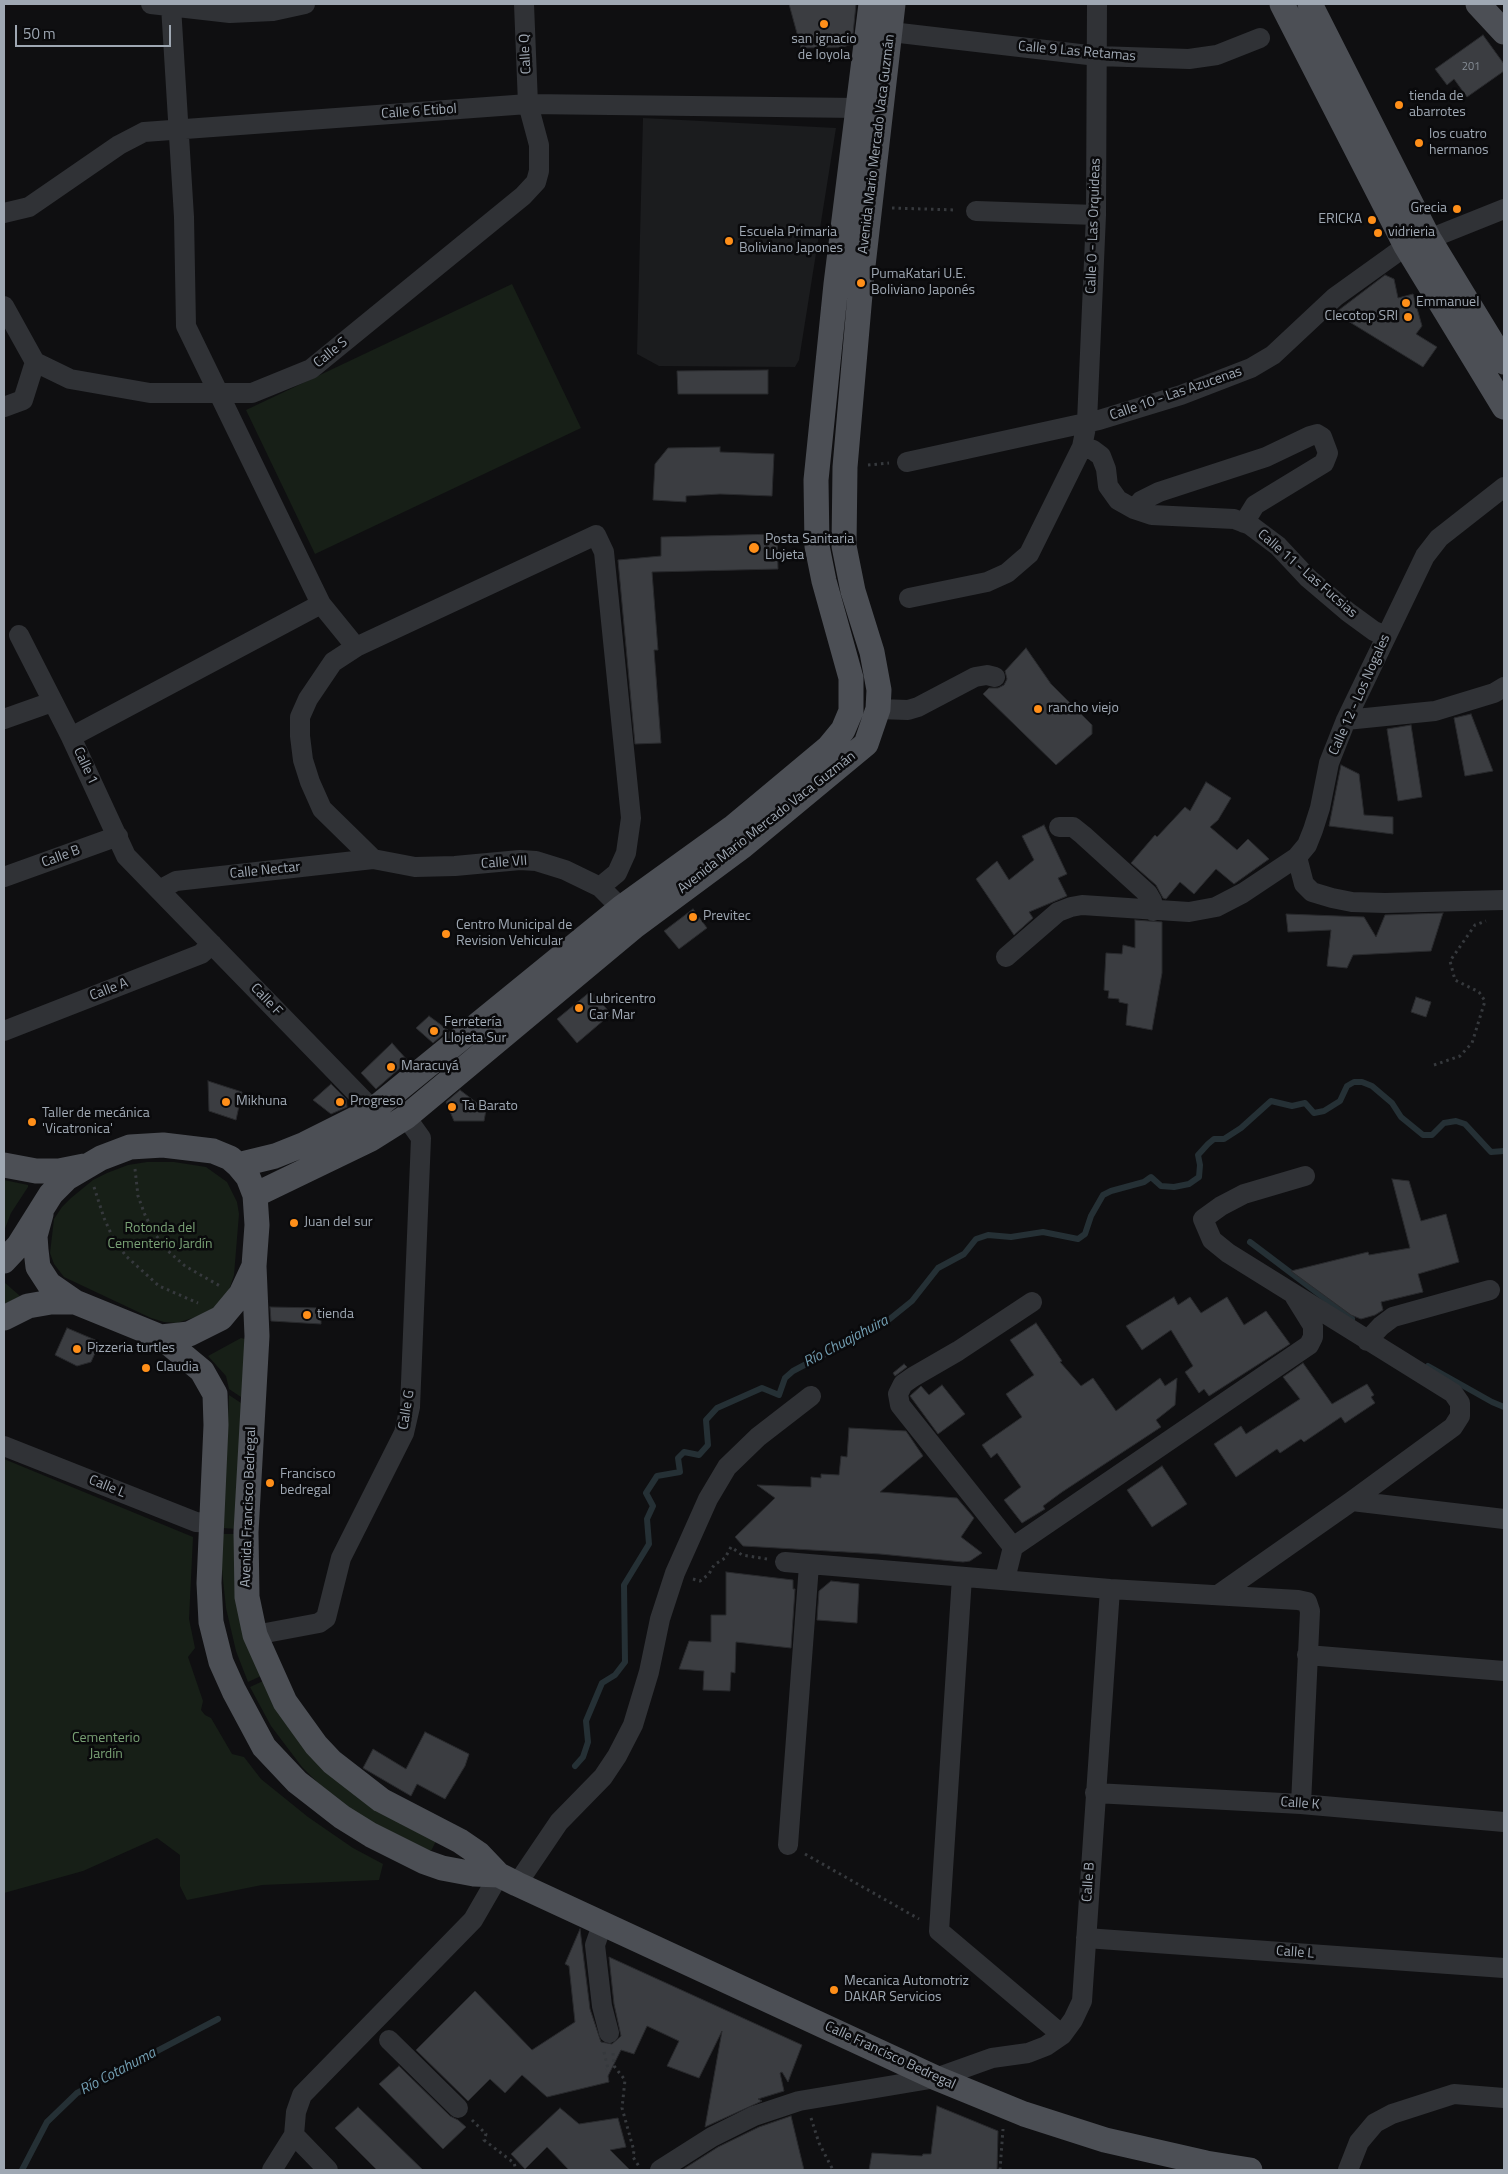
<!DOCTYPE html>
<meta charset="utf-8">
<style>
body{margin:0}
#map{position:relative;width:1508px;height:2174px;overflow:hidden;background:#0f0f11;font-family:"Titillium Web",sans-serif}
canvas{display:block}
.frame{position:absolute;inset:0;border:5px solid #9fa8b3;pointer-events:none}
.scale{position:absolute;left:15px;top:25px;width:156px;height:22px;box-sizing:border-box;border:2px solid #9fa8b3;border-top:0;padding-left:6px;font-size:15px;line-height:18px;white-space:nowrap;color:#9fa8b3;-webkit-text-stroke:4px #0a0a0c;paint-order:stroke}
</style>
<div id="map">
<canvas width="1508" height="2174"></canvas>
<div class="frame"></div>
<div class="scale">50 m</div>
</div>
<script>
const c = document.querySelector('canvas').getContext('2d');
c.lineJoin = 'round';
function fill(path, color) {
  c.fillStyle = color;
  c.fill(path, 'evenodd');
}
function poly(rows) {
  const path = new Path2D();
  for (const r of rows) {
    path.moveTo(r[0], r[1]);
    for (let i = 2; i < r.length; i += 2) path.lineTo(r[i], r[i + 1]);
  }
  return path;
}
function trace(path, color, width, dash) {
  c.strokeStyle = color;
  c.lineWidth = width;
  c.lineCap = dash ? 'butt' : 'round';
  c.setLineDash(dash || []);
  c.stroke(path);
}
function label(font, color, halo, rows, align = 'center') {
  c.font = font + ' "Titillium Web",sans-serif';
  c.lineWidth = 5;
  c.setLineDash([]);
  c.textBaseline = 'middle';
  c.strokeStyle = halo;
  c.fillStyle = color;
  for (const [text, x, y, turn = 0] of rows) {
    c.save();
    c.translate(x, y);
    c.rotate((+turn || 0) * Math.PI / 180);
    c.textAlign = isNaN(turn) ? turn : align;
    if (halo) c.strokeText(text, 0, 0);
    c.fillText(text, 0, 0);
    c.restore();
  }
}
const built = poly([
 [643,118,836,128,799,360,795,367,659,366,637,354]
]);
const green = poly([
 [512,284,581,428,315,554,246,410],
 [147,1162,174,1162,206,1167,227,1182,237,1202,239,1214,234,1275,229,1290,221,1303,208,1313,177,1323,164,1322,151,1318,64,1277,54,1264,50,1253,54,1219,62,1207,71,1198,93,1180,107,1173,128,1165],
 [4,1180,28,1185,28,1187,11,1213,4,1231],
 [4,1282,20,1296,4,1305],
 [241,1338,245,1339,244,1399,229,1389,226,1376,208,1356],
 [229,1395,244,1405,237,1529,223,1528],
 [4,1459,193,1537,189,1619,195,1648,188,1657,203,1701,201,1710,205,1715,211,1718,232,1754,244,1757,261,1779,308,1817,353,1848,383,1864,379,1880,262,1885,187,1900,180,1886,180,1855,157,1838,83,1871,4,1893],
 [222,1534,237,1534,261,1676,248,1682,236,1651,226,1608,222,1570],
 [263,1681,276,1706,437,1839,430,1853,379,1827,353,1810,318,1783,302,1767,271,1726,250,1687]
]);
const stream = poly([
 [1250,1242,1352,1319],
 [1428,1366,1492,1402,1504,1407],
 [575,1766,583,1757,588,1742,586,1721,602,1683,615,1675,625,1662,624,1585,649,1544,647,1519,653,1506,646,1493,657,1476,680,1472,678,1458,684,1452,699,1455,708,1445,706,1420,717,1408,762,1388,779,1395,785,1378,793,1371,886,1322,912,1301,938,1268,964,1254,976,1239,988,1235,1011,1237,1043,1232,1078,1239,1085,1234,1091,1216,1103,1195,1111,1191,1144,1182,1151,1177,1161,1186,1174,1187,1189,1184,1199,1177,1200,1165,1198,1155,1208,1144,1214,1139,1224,1139,1241,1128,1271,1101,1292,1106,1305,1103,1314,1113,1324,1111,1340,1101,1347,1086,1354,1082,1362,1082,1372,1086,1392,1103,1401,1117,1423,1135,1432,1135,1444,1123,1456,1121,1465,1124,1491,1152,1504,1151],
 [22,2170,47,2122,77,2093,218,2019]
]);
const building = poly([
 [789,4,856,4,852,44,843,47,801,48,789,4],
 [1483,35,1504,64,1504,71,1467,97,1454,79,1447,85,1435,69,1483,35],
 [1385,275,1394,279,1398,298,1413,294,1422,326,1416,334,1437,347,1423,367,1335,313,1385,275],
 [768,370,768,394,678,394,677,371,768,370],
 [720,447,720,452,774,454,772,496,720,494,686,496,686,502,653,500,655,464,668,448,720,447],
 [777,534,778,569,652,572,658,650,654,650,661,743,635,744,618,560,661,556,661,537,777,534],
 [1026,648,1051,684,1092,725,1092,734,1056,765,983,694,989,688,998,688,1004,685,1007,679,1005,671,1026,648],
 [1471,714,1493,771,1465,776,1454,718,1471,714],
 [1411,725,1422,797,1398,801,1387,729,1411,725],
 [1341,765,1359,774,1364,815,1393,817,1393,834,1329,826,1341,765],
 [1206,782,1231,798,1218,820,1210,827,1237,850,1248,839,1269,859,1234,884,1216,869,1194,894,1180,882,1166,899,1163,898,1156,885,1131,863,1155,835,1157,837,1185,807,1190,811,1206,782],
 [1044,825,1067,874,1058,878,1067,896,1029,912,1033,918,1014,935,976,879,997,861,1009,880,1034,860,1022,836,1044,825],
 [693,909,707,928,679,949,664,931,693,909],
 [1443,913,1431,951,1353,955,1347,968,1327,966,1331,930,1288,932,1286,914,1364,917,1376,937,1385,915,1443,913],
 [1135,920,1162,922,1162,973,1152,1030,1126,1025,1128,1004,1119,1002,1119,999,1108,998,1109,991,1104,990,1106,953,1122,954,1123,945,1135,948,1135,920],
 [591,991,611,1014,577,1043,557,1019,591,991],
 [1416,997,1431,1002,1426,1017,1411,1012,1416,997],
 [429,1016,448,1030,433,1043,416,1028,429,1016],
 [392,1043,408,1061,376,1089,361,1073,392,1043],
 [208,1081,242,1092,236,1120,209,1111,208,1081],
 [331,1084,346,1099,347,1107,331,1114,313,1100,331,1084],
 [460,1090,486,1110,484,1121,454,1121,446,1102,460,1090],
 [1392,1179,1409,1181,1421,1221,1446,1214,1459,1262,1418,1274,1423,1292,1381,1302,1383,1310,1375,1315,1361,1319,1351,1315,1291,1271,1368,1252,1369,1255,1410,1248,1392,1179],
 [1174,1297,1178,1305,1190,1297,1201,1313,1227,1297,1244,1325,1266,1311,1290,1344,1209,1396,1204,1389,1199,1393,1185,1372,1193,1366,1171,1330,1142,1350,1126,1326,1174,1297],
 [270,1307,321,1308,321,1324,271,1321,270,1307],
 [1036,1323,1062,1361,1060,1362,1081,1386,1093,1378,1116,1411,1160,1378,1165,1386,1177,1378,1175,1405,1156,1420,1161,1427,1062,1492,1043,1506,1045,1509,1022,1523,1004,1500,1021,1487,997,1453,991,1458,982,1445,1022,1417,1006,1394,1034,1375,1010,1340,1036,1323],
 [67,1328,100,1342,91,1362,77,1366,55,1355,67,1328],
 [1303,1363,1332,1404,1367,1384,1374,1395,1371,1397,1375,1403,1345,1423,1341,1417,1304,1442,1301,1439,1280,1453,1277,1449,1236,1477,1214,1444,1241,1426,1246,1434,1300,1399,1283,1377,1303,1363],
 [904,1364,907,1367,895,1376,893,1373,904,1364],
 [942,1385,965,1414,938,1434,910,1396,921,1386,929,1395,942,1385],
 [849,1428,906,1431,923,1456,880,1492,957,1498,974,1518,961,1537,982,1553,970,1561,963,1562,880,1554,743,1546,735,1537,775,1498,757,1485,811,1487,811,1477,821,1478,821,1474,839,1475,841,1456,847,1457,849,1428],
 [1162,1466,1187,1504,1152,1527,1127,1490,1162,1466],
 [726,1572,793,1580,793,1589,795,1589,791,1648,736,1642,735,1673,731,1672,730,1691,703,1690,704,1671,679,1669,689,1641,711,1642,711,1615,726,1615,726,1572],
 [831,1581,859,1584,857,1623,817,1620,819,1591,831,1581],
 [425,1732,469,1754,465,1766,445,1799,417,1784,411,1796,363,1768,373,1749,406,1769,425,1732],
 [580,1929,590,2009,601,2042,612,2044,621,2036,614,2004,609,1957,802,2045,788,2082,782,2072,780,2073,784,2091,758,2099,762,2101,705,2127,722,2031,699,2078,667,2066,679,2041,647,2026,634,2054,621,2050,608,2076,609,2082,547,2097,522,2075,505,2093,490,2079,468,2101,416,2050,475,1991,532,2050,575,2022,569,1966,565,1964,580,1929],
 [399,2066,450,2116,458,2120,466,2127,443,2149,379,2084,399,2066],
 [937,2106,998,2131,997,2170,869,2170,872,2153,922,2156,923,2154,931,2154,937,2106],
 [358,2107,423,2170,377,2170,335,2128,358,2107],
 [560,2108,579,2124,618,2118,626,2147,610,2150,630,2170,569,2170,547,2147,525,2169,511,2154,560,2108],
 [791,2116,804,2170,682,2170,718,2147,759,2127,791,2116]
]);
const path = poly([
 [892,208,956,210],
 [868,465,889,463],
 [1434,1065,1460,1056,1472,1043,1485,1001,1479,992,1455,980,1450,961,1475,925,1486,921],
 [135,1169,138,1196,145,1215,155,1234,168,1251,185,1266,220,1286],
 [94,1187,104,1218,113,1238,126,1256,159,1286,198,1303],
 [693,1579,700,1581,709,1574,714,1565,725,1558,731,1547,742,1555,767,1559],
 [805,1854,919,1919],
 [604,2052,608,2069,606,2070],
 [613,2053,614,2066,625,2080,622,2108,634,2151,633,2157,640,2168],
 [811,2118,819,2143,833,2170],
 [472,2120,486,2134,484,2140,514,2163,516,2170],
 [1000,2170,1003,2129]
]);
const minor = poly([
 [151,4,230,13,273,11,305,4],
 [171,6,184,217,186,326,321,604,356,647],
 [891,32,1097,56,1189,59,1217,55,1260,38],
 [976,211,1096,215],
 [4,213,29,207,119,145,144,132,528,104,858,108],
 [1429,239,1504,209],
 [4,306,35,362,70,379,150,393,252,393,311,369,523,196,536,182,539,171,539,145,528,104,524,4],
 [4,407,23,400,35,362],
 [1082,447,1093,450,1101,456,1106,469,1108,486,1118,500,1134,509,1152,515,1234,519,1250,525,1278,546,1308,578,1348,612,1374,631,1386,636],
 [907,462,1099,420,1181,395,1251,368,1273,355,1335,297,1406,246],
 [1134,509,1141,501,1159,492,1266,457,1310,436,1317,434,1322,437,1328,453,1324,463,1255,505,1244,523],
 [909,598,987,582,1007,573,1029,554,1082,447,1087,422,1096,215,1097,4],
 [19,635,71,737,126,856,373,1110],
 [878,709,908,710,918,707,975,677,987,675,995,677],
 [4,719,52,702],
 [1346,720,1435,711,1494,693,1504,687],
 [71,737,321,604],
 [1059,827,1073,827,1083,835,1148,894,1152,901,1153,911],
 [1297,857,1304,884,1312,892,1332,898,1352,902,1385,903,1504,900],
 [373,859,322,809,310,782,303,760,300,736,300,717,308,699,333,662,356,647,596,535,604,552,631,818,626,853,617,873,600,887],
 [4,877,118,836],
 [159,890,176,881,373,859,415,867,455,866,520,860,536,861,565,870,600,887,621,908],
 [1006,957,1058,912,1071,907,1082,905,1189,912,1216,907,1243,893,1297,857,1307,845,1313,830,1320,808,1329,763,1346,720,1425,556,1439,538,1504,487],
 [4,1031,201,954,212,944],
 [1367,1341,1381,1326,1393,1317,1490,1290],
 [4,1446,196,1522,212,1523],
 [1352,1501,1504,1519],
 [1013,1547,900,1405,898,1394,903,1384,913,1377,958,1351,1032,1302],
 [785,1562,1110,1589,1298,1600,1307,1602,1310,1611,1301,1804],
 [962,1577,939,1931,1062,2035],
 [1005,1579,1013,1547,1309,1345,1313,1337,1313,1326,1295,1297],
 [1218,1595,1352,1501,1453,1427,1460,1416,1460,1403,1453,1393,1228,1253,1212,1240,1203,1219,1221,1206,1244,1194,1305,1176],
 [255,1635,319,1623,326,1618,341,1558,404,1433,410,1407,421,1138,406,1117],
 [1307,1655,1504,1671],
 [1095,1793,1301,1804,1504,1822],
 [788,1845,809,1565],
 [517,1884,559,1822,603,1777,617,1756,633,1725,649,1672,660,1619,675,1573,708,1499,727,1467,758,1437,811,1396],
 [602,1925,595,1945,602,2006,609,2033],
 [1086,1938,1504,1968],
 [389,2040,458,2108],
 [294,2135,328,2170],
 [272,2170,294,2135,296,2112,302,2095,473,1920,499,1875],
 [660,2170,712,2137,754,2116,799,2101,936,2078,992,2058,1028,2053,1046,2046,1062,2035,1073,2020,1082,2001,1110,1589],
 [1348,2170,1359,2142,1375,2123,1392,2114,1454,2094,1504,2098]
]);
const major = poly([
 [1282,4,1406,246,1504,407],
 [1310,4,1429,239,1504,362],
 [1478,4,1504,32],
 [4,1165,36,1171,59,1171,84,1166],
 [238,1165,275,1156,305,1144,373,1110,621,908,732,828,829,747,843,730,851,711,851,678,824,581,817,546,816,480,836,284,871,4],
 [255,1195,371,1139,406,1117,635,926,743,846,866,744,878,709,879,690,872,652,853,591,844,546,845,467,861,283,893,4],
 [4,1261,19,1245,51,1194,67,1178,101,1158,130,1147,163,1145,213,1151,230,1158,238,1165,248,1177,255,1195,257,1225,254,1266,241,1294,221,1318,189,1334,161,1337,75,1302,49,1284,38,1267,36,1250,35,1236,41,1214],
 [254,1266,257,1336,246,1532,247,1597,255,1635,285,1702,316,1745,332,1762,381,1800,460,1841,479,1854,499,1875,517,1884,936,2078,1024,2114,1105,2140,1206,2163,1250,2170],
 [4,1318,28,1306,51,1302,75,1302],
 [161,1337,202,1371,215,1394,216,1425,209,1583,211,1622,221,1662,234,1691,264,1747,297,1782,342,1817,371,1835,425,1862,442,1868,474,1874,499,1875]
]);
const markers = [
 [824,24,5,"#ff8f19"],
 [1399,105,5,"#ff8f19"],
 [1419,143,5,"#ff8f19"],
 [1457,209,5,"#ff8f19"],
 [1372,220,5,"#ff8f19"],
 [1378,233,5,"#ff8f19"],
 [729,241,5,"#ff8f19"],
 [861,283,5,"#ff8f19"],
 [1406,303,5,"#ff8f19"],
 [1408,317,5,"#ff8f19"],
 [754,548,6,"#ff8f19"],
 [1038,709,5,"#ff8f19"],
 [693,917,5,"#ff8f19"],
 [446,934,5,"#ff8f19"],
 [579,1008,5,"#ff8f19"],
 [434,1031,5,"#ff8f19"],
 [391,1067,5,"#ff8f19"],
 [226,1102,5,"#ff8f19"],
 [340,1102,5,"#ff8f19"],
 [452,1107,5,"#ff8f19"],
 [32,1122,5,"#ff8f19"],
 [294,1223,5,"#ff8f19"],
 [307,1315,5,"#ff8f19"],
 [77,1349,5,"#ff8f19"],
 [146,1368,5,"#ff8f19"],
 [270,1483,5,"#ff8f19"],
 [834,1990,5,"#ff8f19"]
];
const numberNames = [
 ["201",1471,67]
];
const poiNames = [
 ["san ignacio",824,40,"center"],
 ["de loyola",824,56,"center"],
 ["tienda de",1409,97],
 ["abarrotes",1409,113],
 ["los cuatro",1429,135],
 ["hermanos",1429,151],
 ["Grecia",1447,209,"right"],
 ["ERICKA",1362,220,"right"],
 ["Escuela Primaria",739,233],
 ["Boliviano Japones",739,249],
 ["vidrieria",1388,233],
 ["PumaKatari U.E.",871,275],
 ["Boliviano Japonés",871,291],
 ["Emmanuel",1416,303],
 ["Clecotop SRl",1398,317,"right"],
 ["Posta Sanitaria",765,540],
 ["Llojeta",765,556],
 ["rancho viejo",1048,709],
 ["Previtec",703,917],
 ["Centro Municipal de",456,926],
 ["Revision Vehicular",456,942],
 ["Lubricentro",589,1000],
 ["Car Mar",589,1016],
 ["Ferretería",444,1023],
 ["Llojeta Sur",444,1039],
 ["Maracuyá",401,1067],
 ["Mikhuna",236,1102],
 ["Progreso",350,1102],
 ["Ta Barato",462,1107],
 ["Taller de mecánica",42,1114],
 ["'Vicatronica'",42,1130],
 ["Juan del sur",304,1223],
 ["tienda",317,1315],
 ["Pizzeria turtles",87,1349],
 ["Claudia",156,1368],
 ["Francisco",280,1475],
 ["bedregal",280,1491],
 ["Mecanica Automotriz",844,1982],
 ["DAKAR Servicios",844,1998]
];
const streetNames = [
 ["Calle 9 Las Retamas",1077,52,5],
 ["Calle Q",526,54,-93],
 ["Calle 6 Etibol",419,112,-4],
 ["Avenida Mario Mercado Vaca Guzmán",877,144,-83],
 ["Calle O - Las Orquideas",1094,226,-88],
 ["Calle S",331,353,-39],
 ["Calle 10 - Las Azucenas",1176,394,-19],
 ["Calle 11 - Las Fucsias",1307,574,41],
 ["Calle 12 - Los Nogales",1360,695,-66],
 ["Calle 1",85,766,65],
 ["Avenida Mario Mercado Vaca Guzmán",767,823,-38],
 ["Calle B",61,857,-20],
 ["Calle VII",504,863,-4],
 ["Calle Nectar",265,871,-6],
 ["Calle A",109,990,-21],
 ["Calle F",266,1000,46],
 ["Calle G",407,1410,-81],
 ["Calle L",107,1487,22],
 ["Avenida Francisco Bedregal",249,1507,-88],
 ["Calle K",1300,1804,4],
 ["Calle B",1089,1882,-86],
 ["Calle L",1295,1953,4],
 ["Calle Francisco Bedregal",890,2056,25]
];
const parkNames = [
 ["Rotonda del",160,1229],
 ["Cementerio Jardín",160,1245],
 ["Cementerio",106,1739],
 ["Jardín",106,1755]
];
const waterNames = [
 ["Río Chuajahuira",846,1342,-28],
 ["Río Cotahuma",118,2072,-28]
];
fill(built, '#1b1c1e');
fill(green, '#171f17');
trace(stream, '#253035', 6);
fill(building, '#3b3d41');
trace(building, '#292a2d', 1);
trace(path, '#36393d', 3, [2.5, 4]);
trace(minor, '#303236', 20);
trace(major, '#4c4f55', 25);
for (const [x, y, r, color] of markers) {
  const dot = new Path2D();
  dot.arc(x, y, r, 0, 2 * Math.PI);
  c.fillStyle = color;
  c.fill(dot);
  trace(dot, '#0a0a0c', 2);
}
label('11px', '#868d96', null, numberNames);
label('14px', '#9fa8b3', '#0a0a0c', poiNames, 'left');
label('14px', '#9fa8b3', '#0a0a0c', streetNames);
label('14px', '#78a074', '#0a0a0c', parkNames);
label('italic 15px', '#729eb2', '#0a0a0c', waterNames);
</script>
